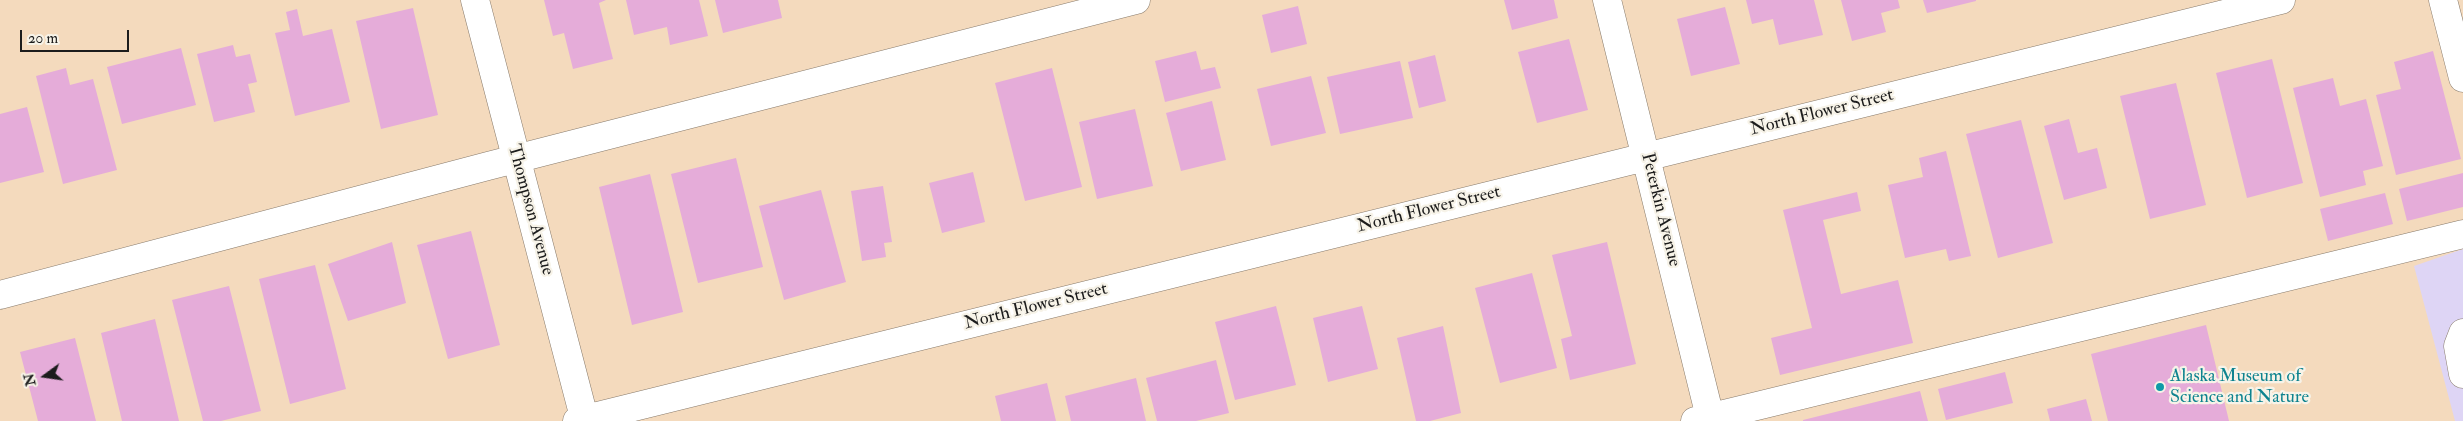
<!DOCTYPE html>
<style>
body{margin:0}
#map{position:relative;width:2463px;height:421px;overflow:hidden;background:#f4dabd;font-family:"IM FELL Double Pica",serif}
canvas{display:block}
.north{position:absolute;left:20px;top:351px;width:50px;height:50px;-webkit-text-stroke:4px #f7f3e8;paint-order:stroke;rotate:256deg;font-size:14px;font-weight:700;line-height:20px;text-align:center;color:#1c1c1c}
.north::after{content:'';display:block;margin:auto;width:18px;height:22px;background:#1c1c1c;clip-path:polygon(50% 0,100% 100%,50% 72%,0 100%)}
.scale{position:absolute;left:20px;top:30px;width:109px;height:22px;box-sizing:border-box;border:2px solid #1c1c1c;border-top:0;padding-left:6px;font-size:15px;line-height:18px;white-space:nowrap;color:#1c1c1c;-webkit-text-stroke:4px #f7f3e8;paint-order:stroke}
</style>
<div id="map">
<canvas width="2463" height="421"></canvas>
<div class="north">N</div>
<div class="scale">20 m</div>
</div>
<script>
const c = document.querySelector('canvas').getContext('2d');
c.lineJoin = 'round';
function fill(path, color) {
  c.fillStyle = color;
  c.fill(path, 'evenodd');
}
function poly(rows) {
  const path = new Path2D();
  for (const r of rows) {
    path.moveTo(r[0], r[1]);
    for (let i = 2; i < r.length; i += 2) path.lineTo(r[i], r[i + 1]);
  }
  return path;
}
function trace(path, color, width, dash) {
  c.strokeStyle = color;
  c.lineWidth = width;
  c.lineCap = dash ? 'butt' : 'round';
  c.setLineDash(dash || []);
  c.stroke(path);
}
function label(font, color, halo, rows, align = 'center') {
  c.font = font + ' "IM FELL Double Pica",serif';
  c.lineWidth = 4.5;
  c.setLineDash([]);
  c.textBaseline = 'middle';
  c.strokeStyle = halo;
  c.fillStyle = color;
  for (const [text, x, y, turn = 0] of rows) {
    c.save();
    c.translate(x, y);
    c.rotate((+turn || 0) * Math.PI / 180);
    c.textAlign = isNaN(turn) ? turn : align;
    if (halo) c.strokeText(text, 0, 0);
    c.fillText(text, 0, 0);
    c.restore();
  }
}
const built = poly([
 [2463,249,2463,421,2455,421,2414,266]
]);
const building = poly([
 [544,0,606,0,599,3,613,59,573,69,564,33,553,36],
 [626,0,699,0,708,36,670,45,667,27,634,35],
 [715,0,778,0,782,18,723,33],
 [1504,0,1554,0,1558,18,1512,30],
 [1746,0,1814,0,1823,35,1779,45,1773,19,1752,24],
 [1841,0,1898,0,1900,8,1881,13,1886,32,1852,41],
 [1923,0,1976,0,1976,1,1927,13],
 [1298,6,1307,44,1271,53,1262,15],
 [1725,7,1740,64,1691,76,1677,19],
 [413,8,438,115,381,129,356,21],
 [297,9,303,36,332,29,350,102,295,116,275,33,290,30,286,12],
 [1569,39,1588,110,1537,123,1518,52],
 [233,45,236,57,250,54,257,82,248,84,255,112,214,122,197,54],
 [181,48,196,105,122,124,107,67],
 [1196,51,1201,70,1215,67,1221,88,1165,102,1155,61],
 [2433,51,2461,159,2396,175,2376,95,2401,89,2394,62],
 [1435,55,1446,101,1419,108,1408,62],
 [2272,59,2303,183,2247,198,2216,73],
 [1400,61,1413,118,1340,134,1327,77],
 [66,68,70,85,93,79,117,170,63,184,36,76],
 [1052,68,1082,187,1025,201,995,83],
 [1311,76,1326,133,1271,146,1257,89],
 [2333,78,2340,106,2366,99,2383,166,2363,171,2366,185,2320,197,2293,88],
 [2176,83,2206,205,2150,219,2120,96],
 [1212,101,1226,160,1181,171,1166,113],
 [27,107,44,172,0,183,0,114],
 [1135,109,1153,186,1097,199,1079,122],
 [2069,119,2078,153,2097,148,2107,188,2064,200,2044,126],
 [2021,120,2053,243,1998,258,1966,134],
 [1946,151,1971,256,1949,261,1946,249,1905,258,1888,185,1923,177,1919,158],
 [736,158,763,267,698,283,671,174],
 [973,172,985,222,942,233,929,183],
 [2463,173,2463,207,2407,221,2399,189],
 [650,174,683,312,632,325,599,187],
 [883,186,892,242,884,243,886,257,862,261,851,191],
 [821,190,846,282,784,300,759,206],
 [1857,192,1861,211,1823,220,1841,294,1898,280,1913,343,1780,375,1771,338,1812,328,1783,210],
 [2385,193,2393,224,2328,241,2320,209],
 [471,231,500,345,448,359,417,245],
 [392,242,406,303,348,321,328,264],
 [1607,242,1636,364,1570,380,1561,339,1572,336,1552,255],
 [315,265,346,389,290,404,259,279],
 [1532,273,1557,368,1500,383,1475,288],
 [229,286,261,411,221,421,203,421,172,300],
 [1276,306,1296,385,1235,400,1215,322],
 [1362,306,1378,369,1328,382,1313,318],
 [155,319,179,421,122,421,101,333],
 [2206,325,2229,421,2108,421,2091,354],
 [1443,326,1461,413,1430,421,1416,421,1397,338],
 [75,338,96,421,38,421,20,352],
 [1216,360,1229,413,1196,421,1157,421,1146,378],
 [2005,372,2013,403,1946,420,1938,389],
 [1136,378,1146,421,1071,421,1065,396],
 [1047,383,1056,421,1001,421,995,396],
 [1920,391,1928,421,1803,421,1803,420],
 [2086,399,2092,421,2050,421,2047,409]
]);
const minor = poly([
 [475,0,585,421],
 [1607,0,1711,421],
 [2443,0,2463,78],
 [0,295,488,166,1136,0],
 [2463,333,2458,346,2463,374],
 [577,421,2281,0],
 [1695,421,2463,234]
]);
const markers = [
 [2160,387,5,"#0f9aa8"]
];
const streetNames = [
 ["North Flower Street",1822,113,-14],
 ["Thompson Avenue",530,210,75],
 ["North Flower Street",1429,210,-14],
 ["Peterkin Avenue",1660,210,76],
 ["North Flower Street",1036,307,-14]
];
const cultureNames = [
 ["Alaska Museum of",2170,377],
 ["Science and Nature",2170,398]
];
fill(built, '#ded5f5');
fill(building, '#e5acd9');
trace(minor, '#887b6c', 29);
trace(minor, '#fff', 28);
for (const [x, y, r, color] of markers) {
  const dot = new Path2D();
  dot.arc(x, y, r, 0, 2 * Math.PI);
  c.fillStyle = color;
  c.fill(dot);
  trace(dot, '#f7f3e8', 2);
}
label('18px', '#1c1c1c', '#f7f3e8', streetNames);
label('18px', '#0d838f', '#f7f3e8', cultureNames, 'left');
</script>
